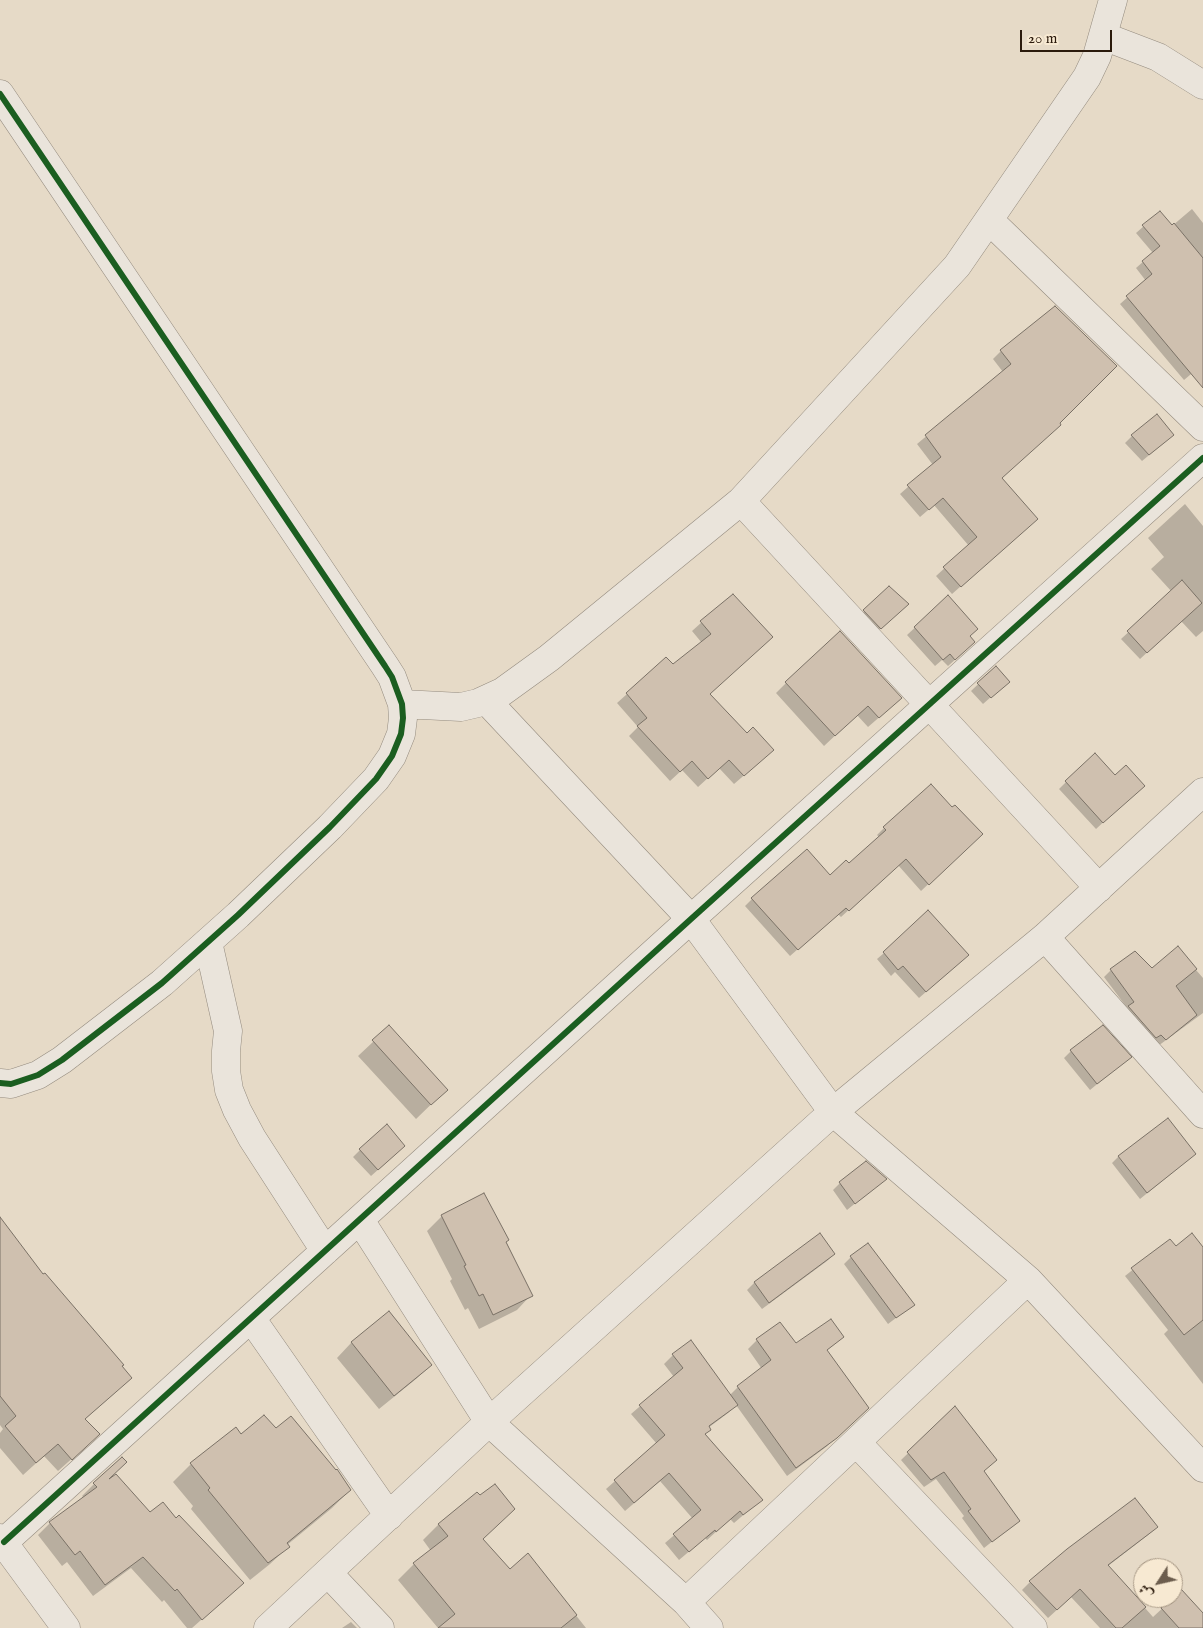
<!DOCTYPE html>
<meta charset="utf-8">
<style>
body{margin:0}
#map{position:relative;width:1203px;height:1628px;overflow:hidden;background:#e6dac7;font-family:"IM FELL English",Amiri,serif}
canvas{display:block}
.north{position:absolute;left:1133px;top:1558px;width:50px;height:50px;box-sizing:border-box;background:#f7e9d2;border:1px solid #a59683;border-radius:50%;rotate:235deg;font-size:14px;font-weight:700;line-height:20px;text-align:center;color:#2b1a0c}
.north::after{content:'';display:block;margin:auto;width:18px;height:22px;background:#6c5d4d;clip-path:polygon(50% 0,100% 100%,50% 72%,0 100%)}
.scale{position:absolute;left:1020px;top:30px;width:92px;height:22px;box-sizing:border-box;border:2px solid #2b1a0c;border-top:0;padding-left:6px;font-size:15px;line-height:18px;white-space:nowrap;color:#2b1a0c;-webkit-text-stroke:4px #f7e9d2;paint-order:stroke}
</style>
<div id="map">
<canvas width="1203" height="1628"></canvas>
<div class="north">ش</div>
<div class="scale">20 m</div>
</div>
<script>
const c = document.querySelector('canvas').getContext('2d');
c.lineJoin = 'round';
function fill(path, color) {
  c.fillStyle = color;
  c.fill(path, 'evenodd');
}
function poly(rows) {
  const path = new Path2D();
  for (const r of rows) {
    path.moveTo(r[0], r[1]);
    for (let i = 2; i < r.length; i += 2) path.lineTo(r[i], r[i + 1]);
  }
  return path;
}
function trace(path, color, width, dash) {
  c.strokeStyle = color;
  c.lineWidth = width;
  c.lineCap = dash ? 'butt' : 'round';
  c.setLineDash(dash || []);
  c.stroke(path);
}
const shadow = poly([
 [1192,209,1203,223,1203,364,1184,380,1120,304,1146,281,1136,268,1153,253,1136,233,1160,212,1172,226],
 [1001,351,1058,422,1000,478,1028,527,952,594,936,576,969,546,934,505,920,517,900,494,933,465,917,444,1003,372,993,359],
 [1132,436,1165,442,1142,461,1125,443],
 [1185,504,1203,526,1203,631,1196,637,1181,621,1140,659,1121,639,1172,592,1151,569,1164,557,1148,538],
 [889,588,900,611,873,635,857,618],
 [732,595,709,694,763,759,734,784,719,768,698,787,682,770,670,781,629,736,638,727,617,703,666,659,673,666,702,643,692,631],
 [948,597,969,636,967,649,948,666,942,660,935,666,907,635],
 [996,667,1001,688,983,704,971,691],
 [786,683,890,708,868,727,857,715,824,746,776,693],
 [1115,777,1136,792,1096,829,1059,789,1066,782],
 [884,828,974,841,921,891,898,865,841,917,838,914,790,956,745,906,752,899,830,876,849,865,880,838,877,835],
 [1177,948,1203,978,1203,1013,1158,1046,1122,1014,1128,1009,1104,977,1111,970,1152,970],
 [884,953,960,962,919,998,895,972,891,976,877,959],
 [389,1027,446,1090,416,1119,358,1056],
 [1071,1051,1130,1057,1090,1090,1064,1058],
 [360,1150,397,1153,371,1176,353,1157],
 [1119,1156,1188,1160,1140,1199,1112,1163],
 [885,1179,847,1210,833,1190,840,1183],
 [484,1194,531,1295,517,1310,479,1329,468,1308,465,1310,450,1281,452,1279,427,1231,442,1216],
 [0,1219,117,1391,84,1420,85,1447,58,1471,44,1456,23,1475,0,1448,0,1433,3,1429,0,1425],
 [820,1235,834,1254,827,1261,762,1309,747,1290,754,1283],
 [1170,1240,1176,1248,1203,1249,1203,1384,1164,1334,1168,1330,1125,1276],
 [851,1257,913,1305,888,1324,844,1264],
 [389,1313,431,1365,416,1379,379,1409,337,1358,351,1343],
 [843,1337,826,1351,858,1417,826,1447,787,1476,736,1405,728,1413,708,1428,709,1430,705,1434,761,1500,734,1523,730,1519,707,1540,705,1538,679,1560,665,1543,693,1519,660,1481,625,1511,606,1489,657,1444,631,1414,674,1377,664,1364,673,1355,691,1342,730,1395,738,1387,762,1369,748,1349,757,1340,795,1345],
 [955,1408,982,1472,1018,1521,984,1548,962,1518,964,1516,936,1479,924,1487,901,1460],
 [241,1436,350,1490,332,1508,287,1545,288,1547,270,1564,250,1580,191,1509,193,1506,173,1482,191,1464],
 [110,1478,150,1514,176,1519,243,1583,192,1628,187,1628,164,1600,162,1602,131,1568,93,1596,67,1562,62,1566,38,1535,50,1523,84,1498,82,1496,94,1484],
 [439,1524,481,1540,510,1571,528,1555,586,1628,438,1628,398,1580,414,1564,431,1551,423,1540],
 [1157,1527,1148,1535,1108,1566,1153,1617,1181,1591,1203,1615,1203,1628,1100,1628,1071,1597,1048,1618,1022,1590,1030,1582],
 [351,1622,357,1628,342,1628]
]);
const building = poly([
 [1160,211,1172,225,1174,223,1203,258,1203,388,1126,296,1152,274,1142,261,1160,246,1142,225,1160,211],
 [1055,306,1117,366,1060,423,1061,425,1002,478,1038,519,961,587,943,567,977,537,943,498,929,510,907,485,941,457,925,435,1011,364,1000,350,1055,306],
 [1157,414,1174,435,1149,455,1131,435,1157,414],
 [1182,580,1202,603,1147,653,1127,631,1182,580],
 [889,586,909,604,881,629,863,610,889,586],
 [733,594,773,637,710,694,747,733,753,727,774,750,744,776,729,760,708,779,692,761,680,772,637,726,647,718,626,693,666,657,673,664,711,634,700,621,733,594],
 [948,595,978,629,970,636,975,642,955,660,950,654,943,660,914,627,948,595],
 [840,631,902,698,879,718,868,706,835,736,785,682,840,631],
 [996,666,1010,682,991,698,977,683,996,666],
 [1095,753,1115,775,1126,765,1145,786,1103,823,1065,781,1095,753],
 [931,784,952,807,955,805,983,834,929,885,906,859,849,911,846,908,798,950,751,898,807,849,830,875,846,860,849,863,886,830,883,827,931,784],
 [928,910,969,955,926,992,903,966,898,970,883,952,928,910],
 [1178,946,1197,969,1176,986,1197,1015,1166,1040,1161,1035,1156,1038,1128,1006,1134,1002,1110,969,1135,951,1152,968,1178,946],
 [389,1025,448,1090,431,1105,372,1040,389,1025],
 [1103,1025,1132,1057,1097,1084,1070,1050,1103,1025],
 [1168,1118,1196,1154,1147,1193,1118,1156,1168,1118],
 [387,1124,405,1146,378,1170,359,1149,387,1124],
 [866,1161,887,1179,855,1204,839,1182,866,1161],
 [484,1193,509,1240,506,1242,533,1296,493,1315,483,1294,479,1296,464,1266,466,1265,441,1215,484,1193],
 [0,1217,43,1274,45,1273,124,1365,122,1366,132,1378,85,1419,100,1434,72,1460,58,1444,36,1463,5,1426,16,1416,0,1396,0,1217],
 [820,1233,835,1254,769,1303,754,1282,820,1233],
 [1192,1233,1203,1247,1203,1320,1184,1335,1131,1268,1170,1239,1176,1246,1192,1233],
 [868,1243,915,1305,896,1318,850,1256,868,1243],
 [389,1311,432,1365,394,1396,351,1342,389,1311],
 [831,1319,844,1337,827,1350,869,1408,837,1438,796,1468,737,1386,771,1360,756,1339,780,1322,796,1343,831,1319],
 [691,1340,738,1405,709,1426,711,1430,705,1434,763,1500,743,1515,740,1511,716,1532,715,1530,689,1552,673,1534,701,1510,669,1473,634,1503,614,1480,665,1435,639,1405,683,1368,672,1354,691,1340],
 [955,1406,997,1460,984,1471,1020,1521,992,1542,968,1511,971,1509,944,1472,931,1480,907,1452,955,1406],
 [264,1415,276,1428,291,1416,336,1470,337,1469,351,1490,287,1543,290,1547,268,1563,208,1490,210,1488,190,1463,236,1427,241,1434,264,1415],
 [122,1457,127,1462,109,1479,116,1474,150,1512,163,1502,176,1518,179,1515,244,1583,202,1620,177,1589,175,1591,143,1557,105,1585,80,1551,75,1555,49,1522,97,1487,93,1483,122,1457],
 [495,1484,515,1509,483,1539,510,1569,528,1553,577,1615,561,1628,438,1628,455,1614,413,1563,448,1536,438,1524,477,1492,480,1495,495,1484],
 [1135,1498,1158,1527,1108,1565,1146,1607,1122,1628,1116,1628,1080,1589,1057,1610,1029,1581,1067,1549,1135,1498],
 [1181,1589,1203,1613,1203,1628,1179,1628,1161,1608,1181,1589]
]);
const minor = poly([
 [1103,36,1158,57,1203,85],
 [0,94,385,666,392,677,402,704,403,718,401,734,392,756,376,779,330,827,238,915,162,983,62,1060,38,1075,11,1084,0,1083],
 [989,220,1203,427],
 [741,501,1099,888],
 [486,700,691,919,833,1112,1028,1280,1203,1468],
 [402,704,461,707,478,703,502,692,549,658,741,501,957,266,1087,77,1097,56,1113,0],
 [1045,937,1203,1114],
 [208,942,228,1031,226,1051,226,1071,229,1090,237,1110,252,1138,325,1251],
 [360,1220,489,1422,686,1602,709,1628],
 [251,1318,389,1516],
 [856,1442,1033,1628],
 [0,1538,66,1628],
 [4,1542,691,919,1203,458],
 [328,1573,380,1628],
 [686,1602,1028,1280],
 [268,1628,489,1422,833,1112,1045,937,1203,792]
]);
const cycleway = poly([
 [0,94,385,666,392,677,402,704,403,718,401,734,392,756,376,779,330,827,238,915,162,983,62,1060,38,1075,11,1084,0,1083],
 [4,1542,691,919,1203,458]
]);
fill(shadow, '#0003');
fill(building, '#cfc0af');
trace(building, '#7a7166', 1);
trace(minor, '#948b7f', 29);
trace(minor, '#eae4db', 28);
trace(cycleway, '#1b5e20', 6);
</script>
